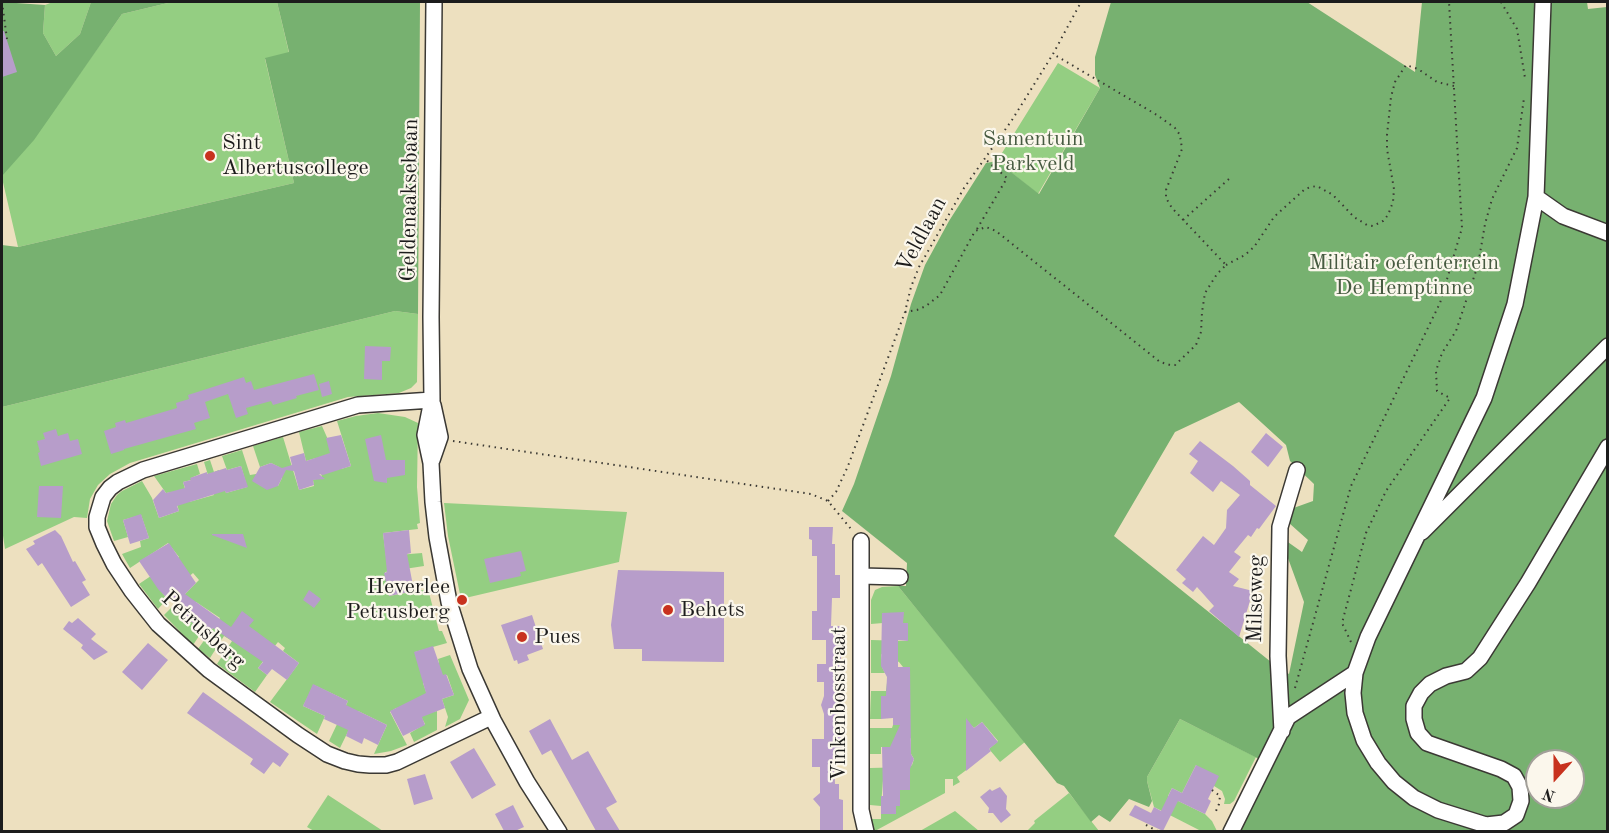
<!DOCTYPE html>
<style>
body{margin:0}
#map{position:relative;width:1609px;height:833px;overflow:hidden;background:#ede0bf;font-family:"Old Standard TT",serif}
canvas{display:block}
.frame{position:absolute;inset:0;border:3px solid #1c1c1c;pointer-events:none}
.north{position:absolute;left:1525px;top:749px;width:60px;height:60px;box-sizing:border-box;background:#fbf7ec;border:2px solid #a29f99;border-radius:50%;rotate:201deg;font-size:16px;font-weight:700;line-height:24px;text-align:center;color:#1c1c1c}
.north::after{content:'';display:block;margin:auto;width:21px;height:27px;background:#c8321e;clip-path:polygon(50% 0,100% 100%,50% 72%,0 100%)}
</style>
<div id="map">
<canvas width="1609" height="833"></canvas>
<div class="frame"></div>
<div class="north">N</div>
</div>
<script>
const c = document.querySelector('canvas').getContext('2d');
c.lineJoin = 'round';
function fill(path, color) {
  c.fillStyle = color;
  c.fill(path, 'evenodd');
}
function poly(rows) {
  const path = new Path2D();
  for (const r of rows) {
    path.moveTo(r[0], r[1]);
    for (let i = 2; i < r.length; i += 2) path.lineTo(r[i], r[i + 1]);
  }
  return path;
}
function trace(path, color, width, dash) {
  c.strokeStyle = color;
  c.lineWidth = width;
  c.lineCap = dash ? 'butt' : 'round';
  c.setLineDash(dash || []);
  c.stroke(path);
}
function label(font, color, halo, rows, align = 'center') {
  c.font = font + ' "Old Standard TT",serif';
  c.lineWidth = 4.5;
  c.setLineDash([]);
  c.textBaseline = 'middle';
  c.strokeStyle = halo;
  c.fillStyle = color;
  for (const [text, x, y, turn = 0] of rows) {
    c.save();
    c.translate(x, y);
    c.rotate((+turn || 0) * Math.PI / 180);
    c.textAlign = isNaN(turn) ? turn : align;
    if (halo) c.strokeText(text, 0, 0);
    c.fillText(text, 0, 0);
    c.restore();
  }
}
const green = poly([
 [53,2,91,2,80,34,56,56,43,33,45,5],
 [172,2,277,2,289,53,265,59,294,183,18,247,2,178,2,120,56,107,122,14],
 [1058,63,1100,88,1038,194,997,161],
 [395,311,418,314,417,382,411,388,399,393,348,397,130,463,110,474,98,485,90,499,87,518,74,517,5,549,2,529,2,407],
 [378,413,405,417,418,423,417,487,420,523,417,524,418,529,383,533,386,556,422,553,424,566,385,572,389,596,428,589,439,631,442,631,447,643,415,652,439,663,438,659,450,655,469,700,460,719,445,727,448,717,442,699,454,695,447,675,423,683,433,712,437,711,437,730,414,742,410,733,425,724,416,707,396,708,390,712,407,745,391,751,374,754,387,725,358,711,340,748,329,741,348,701,314,685,303,706,325,716,317,734,270,702,299,663,283,651,285,648,278,642,258,668,267,675,255,692,217,664,232,641,224,636,210,658,198,649,220,618,196,602,185,617,203,630,193,645,164,615,199,580,193,573,185,580,160,590,165,596,167,595,169,597,158,609,139,584,179,557,168,543,130,568,122,554,141,547,140,541,149,538,141,515,123,520,128,537,114,541,107,521,111,504,117,495,122,491,142,481,152,498,159,518,179,511,173,492,166,493,154,476,197,464,200,474,191,478,191,480,183,482,189,502,214,495,204,462,210,460,214,472,219,470,226,493,247,487,241,466,227,470,222,456,242,450,250,475,256,474,259,485,278,486,282,478,279,467,271,463,260,467,253,446,283,437,299,490,314,486,313,480,322,477,316,458,306,461,299,432,322,426,341,469,351,466,337,421,356,416],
 [444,503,627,512,619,562,461,599,448,536],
 [898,586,1025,742,1000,762,989,749,998,741,982,722,974,728,972,726,966,730,966,747,969,751,966,754,966,764,969,768,957,777,960,782,953,786,953,779,945,779,945,793,875,831,872,831,870,819,881,819,881,814,896,814,896,806,883,780,881,806,870,805,870,768,909,767,912,765,914,759,911,754,911,738,891,747,881,747,881,754,870,754,870,728,892,728,893,725,910,725,910,696,881,719,870,719,871,691,886,691,887,683,910,683,910,667,903,667,899,662,881,654,882,667,885,673,871,673,871,640,907,641,903,623,903,613,883,613,883,623,871,624,871,600,875,590,882,587],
 [1180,719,1256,757,1234,801,1230,804,1224,804,1225,799,1222,791,1214,786,1196,765,1182,793,1172,788,1168,796,1205,814,1212,821,1217,831,1201,831,1154,807,1147,781,1147,777],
 [1069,793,1099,831,1027,831,1035,823,1034,821],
 [328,795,383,831,314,831,307,827],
 [955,811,979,831,920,831]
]);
const forest = poly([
 [2,2,45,5,43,33,56,56,80,34,91,2,172,2,122,14,34,140,2,176],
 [277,2,420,2,418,314,395,311,2,407,2,245,18,247,294,183,265,58,289,52],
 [1111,2,1307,2,1415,72,1422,2,1587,2,1588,9,1607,7,1607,831,1231,831,1265,762,1180,719,1147,777,1147,781,1152,801,1149,807,1129,799,1110,822,1099,815,1091,822,1064,786,1057,783,898,586,906,586,907,563,842,511,854,484,891,376,911,304,925,265,949,221,986,163,997,161,1039,194,1100,88,1095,75,1095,57],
 [1239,402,1286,445,1290,461,1314,484,1313,501,1288,510,1289,523,1308,540,1302,552,1285,540,1285,550,1304,602,1289,674,1276,666,1114,536,1175,432],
 [1537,761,1573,761,1573,797,1537,797]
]);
const building = poly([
 [2,31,4,31,17,72,2,77],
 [365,346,391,347,390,361,382,361,382,380,364,379],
 [314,374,319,390,296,396,297,398,273,405,271,401,246,408,248,414,236,418,228,394,205,402,210,418,194,423,196,429,124,449,124,450,111,454,104,431,116,427,115,423,125,420,126,423,177,408,176,403,189,399,188,395,244,377,246,383,251,381,254,390],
 [329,381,332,394,322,397,319,384],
 [56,429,58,436,68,433,70,441,78,439,82,454,41,466,38,453,40,452,37,441,45,439,43,433],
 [1266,433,1283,447,1268,467,1251,452],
 [341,435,351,466,323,475,319,474,325,479,313,480,314,485,299,490,294,471,286,470,278,486,267,490,252,481,260,467,271,463,282,468,292,465,290,457,304,453,306,461,330,453,326,438],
 [381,435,386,460,405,460,405,475,387,478,387,483,374,481,365,439],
 [1200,441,1233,466,1250,481,1250,485,1276,506,1259,529,1257,528,1251,537,1248,535,1234,552,1241,557,1229,572,1239,579,1233,586,1253,591,1239,637,1209,611,1214,606,1197,587,1193,592,1182,583,1186,579,1176,570,1203,536,1214,545,1226,528,1227,510,1240,495,1221,481,1213,492,1190,473,1198,461,1189,454],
 [241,466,248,487,226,493,225,491,177,506,179,511,159,518,153,500,163,489,166,493,185,488,183,482,191,480,190,478,207,472,207,474,226,468,227,470],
 [39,486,63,486,61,518,37,517],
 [141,514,149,538,130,544,123,520],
 [809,527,833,527,832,544,835,544,835,575,840,575,840,598,832,598,831,626,843,626,843,640,841,640,841,696,843,697,842,715,843,759,834,759,835,784,839,784,839,799,843,800,843,831,820,831,820,807,813,799,820,793,820,767,812,767,812,739,824,739,824,714,821,705,824,696,824,682,817,682,817,664,826,664,826,640,812,640,812,611,817,611,817,556,812,556,812,540,809,539],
 [55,530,61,536,73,562,75,561,86,580,82,582,90,595,71,607,42,563,38,566,26,549,35,544,33,541],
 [409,530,411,553,407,554,414,591,389,596,384,573,387,572,383,533],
 [212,534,243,534,247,548,212,535],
 [169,543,196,583,185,594,231,627,242,611,254,620,249,626,299,663,287,680,272,669,267,675,258,668,263,662,213,628,208,634,185,617,186,615,179,607,167,595,166,597,158,589,139,561],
 [521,551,526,571,520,572,521,576,490,583,484,559],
 [618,570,724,572,724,662,642,661,642,649,614,649,611,625],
 [309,590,321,599,314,608,303,600],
 [904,612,903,623,908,623,908,641,898,640,898,667,910,667,911,754,914,759,910,769,910,790,900,790,900,806,896,806,896,814,881,814,881,796,883,796,882,747,890,747,900,725,893,725,893,718,881,719,881,696,886,696,887,677,881,666,882,613],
 [532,615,543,649,527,655,529,660,518,664,517,660,514,661,501,625],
 [78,618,96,634,91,639,108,652,94,660,81,648,83,645,63,629,69,621,72,623],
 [148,643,168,660,142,690,122,672],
 [433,646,443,675,446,674,454,695,442,699,445,708,422,717,425,725,403,736,390,711,426,693,414,652],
 [313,684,348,701,346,705,387,725,378,745,364,738,362,744,346,736,348,730,324,719,325,716,303,706],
 [203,692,289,754,280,767,273,762,264,774,250,764,253,759,187,713],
 [966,718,974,728,982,722,998,742,989,749,991,751,966,771],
 [550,719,572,760,588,751,617,802,606,808,620,831,596,831,551,750,542,755,529,731],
 [474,748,496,785,472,799,450,762],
 [1196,765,1219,776,1208,799,1211,801,1205,814,1178,801],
 [425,774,433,799,414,805,407,779],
 [1000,787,1007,796,1006,809,1011,815,1001,823,993,813,988,813,989,808,980,797,990,789,992,791],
 [1172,788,1182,793,1163,831,1129,815,1135,805,1151,813,1154,807,1161,811],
 [513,805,524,827,515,831,504,831,495,814]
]);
const path = poly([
 [2,2,7,39],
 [1501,2,1517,29,1525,78],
 [1183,220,1229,179],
 [977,229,1007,178,984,158],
 [1226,265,1245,255,1254,247,1274,217,1305,189,1311,187,1317,186,1333,195,1354,217,1367,225,1373,226,1383,221,1388,215,1393,202,1394,189,1387,149,1387,135,1391,97,1395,82,1406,65,1418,69,1437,82,1454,86],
 [905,312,917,310,926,306,940,295,975,231,986,227,996,231,1160,362,1170,365,1175,365,1196,345,1201,332,1202,312,1205,293,1217,274,1226,265,1172,208,1166,198,1166,190,1182,149,1180,135,1175,128,1157,115,1053,54],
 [453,441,811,494,828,501,851,529],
 [828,501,836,492,848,466,905,312,911,287,919,267,964,188,1012,120,1053,54,1081,2],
 [1351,642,1342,623,1366,533,1386,491,1450,398,1437,391,1436,371,1442,353,1456,331,1478,265,1485,224,1492,199,1517,148,1524,98],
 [1295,688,1351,486,1440,303,1462,228,1449,2],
 [1212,790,1220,796,1219,804,1216,811],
 [1146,825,1159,832],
 [1166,832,1168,829]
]);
const minor = poly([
 [434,2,431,317,432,400,425,435,431,463,433,502,437,537,449,602,470,669,493,720,527,782,559,832],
 [1543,2,1536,197,1563,216,1608,233],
 [1536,197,1515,304,1484,398,1368,637,1355,673,1353,693,1355,713,1364,740,1378,763,1394,782,1414,798,1438,810,1486,825,1504,823,1516,815,1521,801,1520,787,1514,776,1501,769,1427,743,1418,733,1414,719,1414,706,1421,693,1430,684,1446,676,1466,671,1480,658,1528,583,1608,447],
 [432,400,358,405,143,470,118,482,110,488,103,497,97,517,97,527,104,544,114,564,132,591,158,624,209,670,298,735,327,754,345,761,358,764,370,765,386,765,397,762,491,717],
 [432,460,440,437,433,405],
 [1422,532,1608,346],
 [861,541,861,576],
 [1282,731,1278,656,1280,527,1297,470],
 [866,832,861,810,861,576,900,577],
 [1231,832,1288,717,1355,673]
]);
const markers = [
 [210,156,6,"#c8321e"],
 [462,600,6,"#c8321e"],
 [668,610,6,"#c8321e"],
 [522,637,6,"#c8321e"]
];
const parkNames = [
 ["Samentuin",1033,139],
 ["Parkveld",1033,164],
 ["Militair oefenterrein",1404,263],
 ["De Hemptinne",1404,288]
];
const poiNames = [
 ["Sint",222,143],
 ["Albertuscollege",222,168],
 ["Heverlee",450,587,"right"],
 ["Petrusberg",450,612,"right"],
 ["Behets",680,610],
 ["Pues",534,637]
];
const streetNames = [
 ["Geldenaaksebaan",410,200,-89],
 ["Veldlaan",922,235,-62],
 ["Milseweg",1256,599,-89],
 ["Petrusberg",203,630,42],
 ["Vinkenbosstraat",839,704,-90]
];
fill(green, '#94ce82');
fill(forest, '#77b170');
fill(building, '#b79dca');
trace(minor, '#3b3934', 18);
trace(path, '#3b3934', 2, [1.5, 4.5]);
trace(minor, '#fff', 15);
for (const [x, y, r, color] of markers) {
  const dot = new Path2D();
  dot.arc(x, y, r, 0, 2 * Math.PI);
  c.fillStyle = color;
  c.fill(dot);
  trace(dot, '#fbf7ec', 2);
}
label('22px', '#465a40', '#fbf7ec', parkNames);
label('22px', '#1c1c1c', '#fbf7ec', poiNames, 'left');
label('22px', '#1c1c1c', '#fbf7ec', streetNames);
</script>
